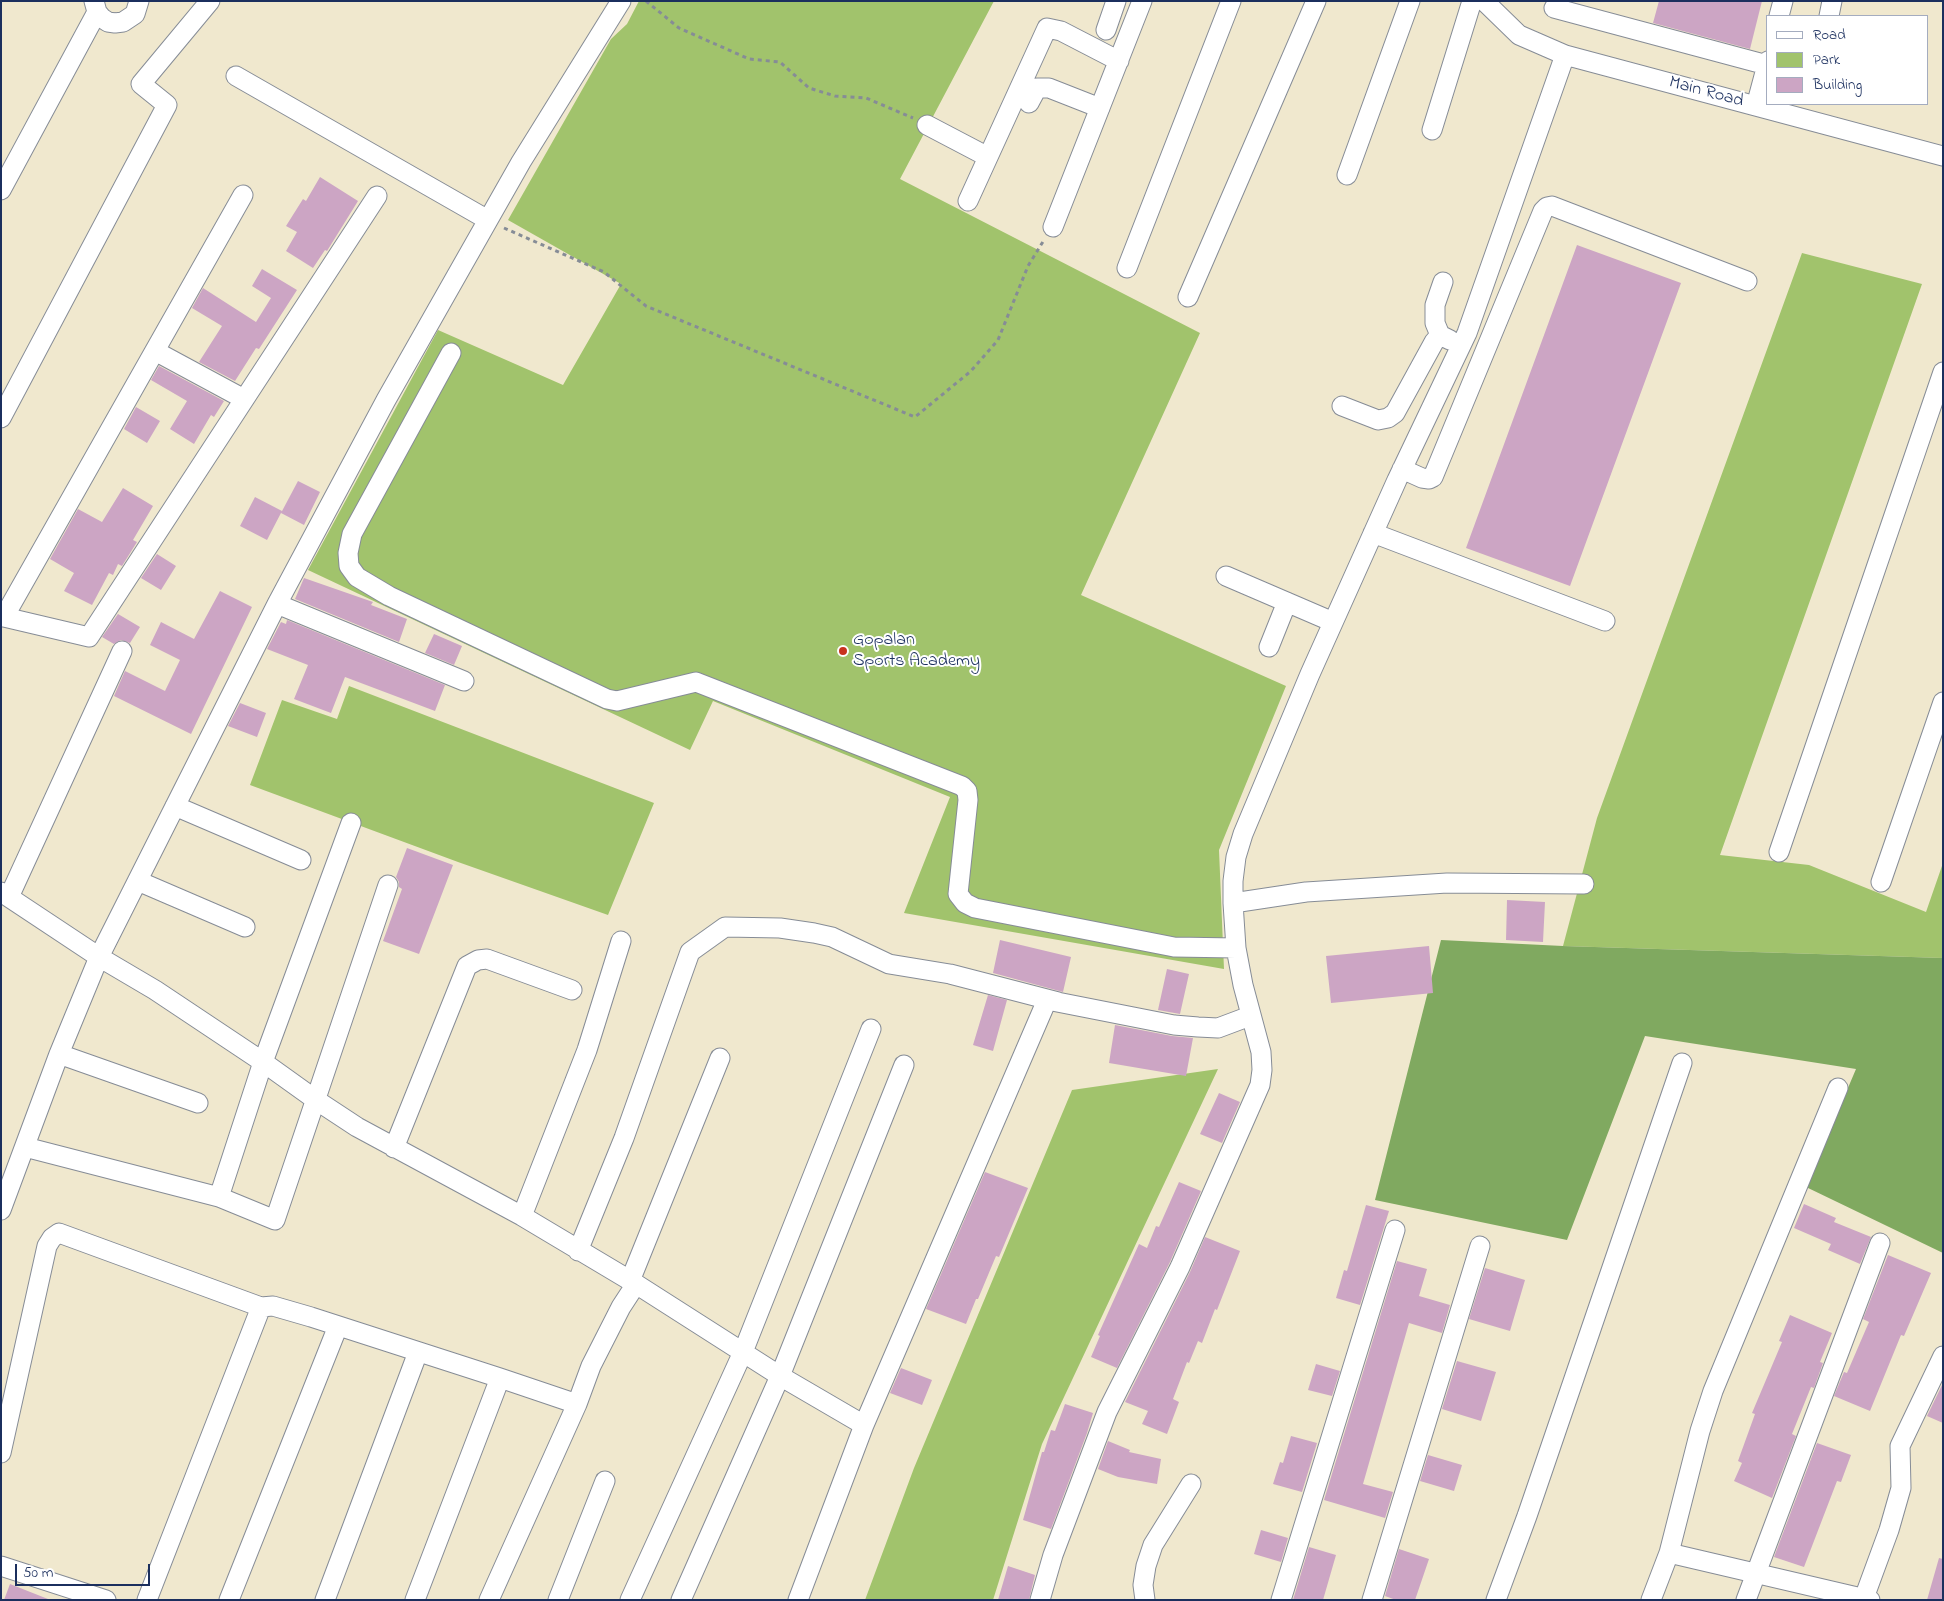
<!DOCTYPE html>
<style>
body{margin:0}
#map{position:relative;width:1944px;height:1601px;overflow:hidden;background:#f0e8ce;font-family:"Indie Flower",sans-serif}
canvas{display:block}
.frame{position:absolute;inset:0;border:2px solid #1b2f5e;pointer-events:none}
.legend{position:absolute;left:1766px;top:15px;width:162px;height:90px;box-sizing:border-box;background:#fff;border:1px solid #a4acbf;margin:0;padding:6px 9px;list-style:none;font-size:15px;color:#1b2f5e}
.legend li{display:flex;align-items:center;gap:10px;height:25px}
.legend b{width:25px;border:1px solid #a4acbf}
.scale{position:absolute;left:15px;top:1564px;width:135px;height:22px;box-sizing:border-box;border:2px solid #1b2f5e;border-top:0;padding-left:6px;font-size:15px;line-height:18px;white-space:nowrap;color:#1b2f5e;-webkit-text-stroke:4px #fff;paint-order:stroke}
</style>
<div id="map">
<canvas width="1944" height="1601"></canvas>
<div class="frame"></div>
<ul class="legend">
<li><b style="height:6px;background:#fff"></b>Road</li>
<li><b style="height:14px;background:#a1c36c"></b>Park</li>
<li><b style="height:14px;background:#cca5c4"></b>Building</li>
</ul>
<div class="scale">50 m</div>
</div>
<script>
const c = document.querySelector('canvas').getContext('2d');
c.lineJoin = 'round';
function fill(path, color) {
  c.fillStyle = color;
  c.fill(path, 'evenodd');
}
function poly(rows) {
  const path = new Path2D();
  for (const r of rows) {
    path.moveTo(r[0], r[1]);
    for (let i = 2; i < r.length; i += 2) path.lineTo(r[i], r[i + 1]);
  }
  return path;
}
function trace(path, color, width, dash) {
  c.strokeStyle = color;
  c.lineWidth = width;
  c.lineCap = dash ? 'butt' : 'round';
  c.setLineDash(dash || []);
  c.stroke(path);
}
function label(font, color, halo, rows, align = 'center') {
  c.font = font + ' "Indie Flower",sans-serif';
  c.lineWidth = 4;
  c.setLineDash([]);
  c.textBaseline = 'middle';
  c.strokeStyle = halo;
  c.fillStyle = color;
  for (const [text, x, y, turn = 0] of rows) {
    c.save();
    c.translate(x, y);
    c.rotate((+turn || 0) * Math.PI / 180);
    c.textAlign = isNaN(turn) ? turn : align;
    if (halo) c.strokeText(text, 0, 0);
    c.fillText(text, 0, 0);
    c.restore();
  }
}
const green = poly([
 [639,1,994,1,900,179,1200,333,1081,595,1286,686,1219,850,1224,969,904,913,950,797,713,701,690,750,308,570,438,330,563,385,621,284,508,220,611,39,627,24],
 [1802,253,1922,284,1720,855,1809,865,1926,912,1943,863,1943,958,1563,946,1597,818],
 [349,686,654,803,608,915,458,862,250,785,282,700,337,719],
 [1218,1069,1042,1444,993,1600,865,1600,914,1468,1072,1090]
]);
const forest = poly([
 [1441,940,1563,946,1943,958,1943,1253,1806,1187,1856,1069,1645,1036,1567,1240,1375,1200]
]);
const building = poly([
 [1659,1,1762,1,1750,49,1653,23],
 [320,177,358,201,327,251,325,250,313,268,286,251,297,232,286,226,303,199,306,201],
 [1577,245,1681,283,1570,586,1466,548],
 [262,269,297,290,259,349,256,348,235,381,199,362,222,326,192,308,203,288,256,322,271,298,252,286],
 [159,366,224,401,214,417,211,415,194,444,170,429,187,401,151,380],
 [136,407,160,421,147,443,124,429],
 [298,481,320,492,304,525,281,513],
 [123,488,153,506,133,540,137,542,122,566,118,564,113,575,109,573,92,605,64,591,74,573,50,559,78,509,102,522],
 [255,497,282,511,267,540,240,526],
 [157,554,176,566,161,590,141,578],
 [304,578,373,602,371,605,407,619,399,642,295,599],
 [220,591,252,607,191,734,114,696,125,671,165,691,180,660,150,645,161,622,194,639],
 [118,614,140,627,130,643,121,640,114,644,102,637],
 [287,620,445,685,435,711,345,677,331,713,294,699,308,665,267,649,281,622,286,624],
 [434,634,462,646,454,665,425,653],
 [240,703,266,713,257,737,228,726],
 [407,848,453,865,419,954,383,941,402,889,399,887,399,882,396,877],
 [1507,900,1545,902,1543,942,1506,940],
 [1000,940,1071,957,1063,992,993,973],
 [1429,946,1433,993,1331,1003,1326,956],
 [1167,969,1189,974,1180,1014,1158,1010],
 [988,995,1007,1000,993,1051,973,1045],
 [1115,1025,1172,1036,1193,1038,1186,1076,1109,1063],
 [1219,1093,1240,1102,1222,1143,1200,1134],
 [985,1172,1028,1188,999,1257,996,1256,978,1299,976,1299,966,1324,926,1309],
 [1179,1182,1201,1191,1170,1262,1117,1368,1091,1357,1100,1336,1098,1335,1139,1244,1147,1248,1156,1226,1159,1227],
 [1804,1204,1836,1218,1834,1222,1871,1237,1860,1264,1828,1250,1831,1244,1794,1228],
 [1366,1205,1389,1211,1360,1305,1336,1298,1344,1270,1347,1271],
 [1205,1237,1240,1251,1217,1310,1215,1309,1202,1343,1198,1341,1189,1363,1187,1362,1173,1399,1179,1402,1167,1434,1142,1424,1148,1411,1125,1402,1190,1272],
 [1888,1255,1931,1273,1904,1336,1901,1335,1870,1411,1834,1396,1844,1372,1847,1373,1869,1322,1863,1319],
 [1397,1261,1427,1269,1419,1296,1450,1305,1442,1333,1409,1323,1363,1484,1393,1492,1385,1518,1324,1500],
 [1485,1268,1525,1280,1510,1331,1469,1319],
 [1790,1315,1832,1333,1820,1362,1823,1363,1814,1388,1811,1387,1792,1434,1796,1436,1772,1498,1734,1481,1742,1463,1738,1461,1755,1414,1752,1413,1782,1342,1779,1341],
 [1457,1361,1496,1372,1481,1421,1442,1409],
 [1316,1364,1340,1371,1332,1396,1308,1390],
 [901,1368,932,1380,922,1405,890,1393],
 [1943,1383,1943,1423,1927,1416],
 [1065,1404,1093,1413,1087,1433,1051,1529,1023,1520,1042,1452,1044,1452,1051,1430,1055,1431],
 [1291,1436,1317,1443,1302,1492,1273,1484,1280,1462,1283,1463],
 [1108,1441,1130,1450,1129,1452,1161,1459,1157,1484,1118,1477,1098,1469],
 [1817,1443,1851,1455,1841,1482,1837,1481,1804,1567,1774,1557],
 [1428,1455,1462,1465,1454,1491,1420,1481],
 [1261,1530,1288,1538,1281,1562,1254,1554],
 [1309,1547,1336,1555,1323,1600,1293,1600],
 [1399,1549,1429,1559,1415,1600,1396,1600,1385,1596],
 [1939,1558,1943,1559,1943,1600,1927,1600],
 [1008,1566,1035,1575,1029,1600,998,1600],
 [10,1584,48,1599,47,1600,4,1600]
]);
const path = poly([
 [646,1,679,28,749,59,780,62,809,88,835,96,866,98,913,118],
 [504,228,604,272,646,306,915,417,971,371,998,340,1028,266,1044,240]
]);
const minor = poly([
 [94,1,97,12,102,18,108,22,115,23,123,22,135,14,139,1],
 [1484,1,1519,35,1565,55,1943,156],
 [1554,8,1767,65],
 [1779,16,1783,1],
 [1829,16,1832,1],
 [1106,30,1116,1],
 [236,76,488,220],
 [1029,103,1037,88,1049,88,1100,108],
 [1756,106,1768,61],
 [927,125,988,157],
 [1432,130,1472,1],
 [1347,175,1410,1],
 [1,190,97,12],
 [968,201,1047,28,1061,31,1119,61],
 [1053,227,1142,1],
 [1127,268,1231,1],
 [1443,282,1435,305,1435,323,1440,335,1450,340],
 [1188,297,1316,1],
 [155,351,244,399],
 [451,353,352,534,348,553,349,566,357,577,389,596,607,699,617,701,696,682,962,786,967,791,968,800,958,894,965,903,975,908,1174,947,1236,948],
 [1342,406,1378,420,1388,418,1395,413,1434,342,1440,335],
 [1,418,167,105,141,84,210,1],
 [1402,469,1422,478,1429,479,1433,477,1543,211,1547,207,1552,206,1747,281],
 [1373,533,1605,621],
 [1226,576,1333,622],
 [277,604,464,681],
 [1,617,4,617,243,195],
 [4,617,89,637,377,196],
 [1269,647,1287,602],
 [175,806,301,860],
 [1779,852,1943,372],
 [138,881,245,927],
 [1881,882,1943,702],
 [1,892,99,957,155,990,263,1062,316,1100,357,1127,522,1216,636,1284,780,1376,864,1425],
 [9,897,122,651],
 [1233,903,1306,892,1447,883,1584,884],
 [59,1054,198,1103],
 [25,1147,219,1197,275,1220,388,885],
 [394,1148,467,966,478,960,487,959,572,990],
 [219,1197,263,1062,351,823],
 [1,1210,59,1054,99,957,277,604,386,400,521,162,621,1],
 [522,1216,587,1050,621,941],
 [578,1251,624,1138,690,952,725,927,780,928,814,933,832,937,889,964,950,974,1058,1002],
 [630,1281,720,1058],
 [1,1453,47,1246,52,1238,59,1233,261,1307,273,1306,311,1317,500,1378,577,1404],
 [1669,1553,1700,1431,1713,1391,1838,1088],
 [1,1566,106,1600],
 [1864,1598,1889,1530,1901,1488,1900,1446,1943,1356],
 [147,1600,261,1307],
 [229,1600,338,1326],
 [325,1600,418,1352],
 [415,1600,500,1378],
 [489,1600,577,1404,591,1366,621,1307,636,1284],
 [558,1600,605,1481],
 [630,1600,743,1352,871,1029],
 [681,1600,780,1376,904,1065],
 [798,1600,864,1425,1047,1000,1174,1025,1198,1027,1218,1028,1250,1016],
 [1040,1600,1053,1555,1107,1412,1180,1267,1260,1085,1262,1070,1261,1052,1243,985,1236,948,1233,903,1233,881,1236,857,1243,834,1310,674,1397,480,1467,333,1565,55],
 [1145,1600,1143,1585,1146,1566,1153,1545,1191,1484],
 [1281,1600,1395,1230],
 [1372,1600,1480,1246],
 [1496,1600,1527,1516,1682,1063],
 [1651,1600,1669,1553,1870,1600],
 [1746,1600,1880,1243]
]);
const markers = [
 [843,651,5,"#c8321e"]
];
const streetNames = [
 ["Main Road",1706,93,15]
];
const poiNames = [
 ["Gopalan",853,641],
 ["Sports Academy",853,662]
];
fill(green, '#a1c36c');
fill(forest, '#80a960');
fill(building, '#cca5c4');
trace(minor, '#868c96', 21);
trace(path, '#868c96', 3, [4, 4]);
trace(minor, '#fff', 19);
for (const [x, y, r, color] of markers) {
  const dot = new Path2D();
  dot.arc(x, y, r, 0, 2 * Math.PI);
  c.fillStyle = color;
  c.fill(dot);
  trace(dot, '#fff', 2);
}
label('18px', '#1b2f5e', '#fff', streetNames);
label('18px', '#1b2f5e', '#fff', poiNames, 'left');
</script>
